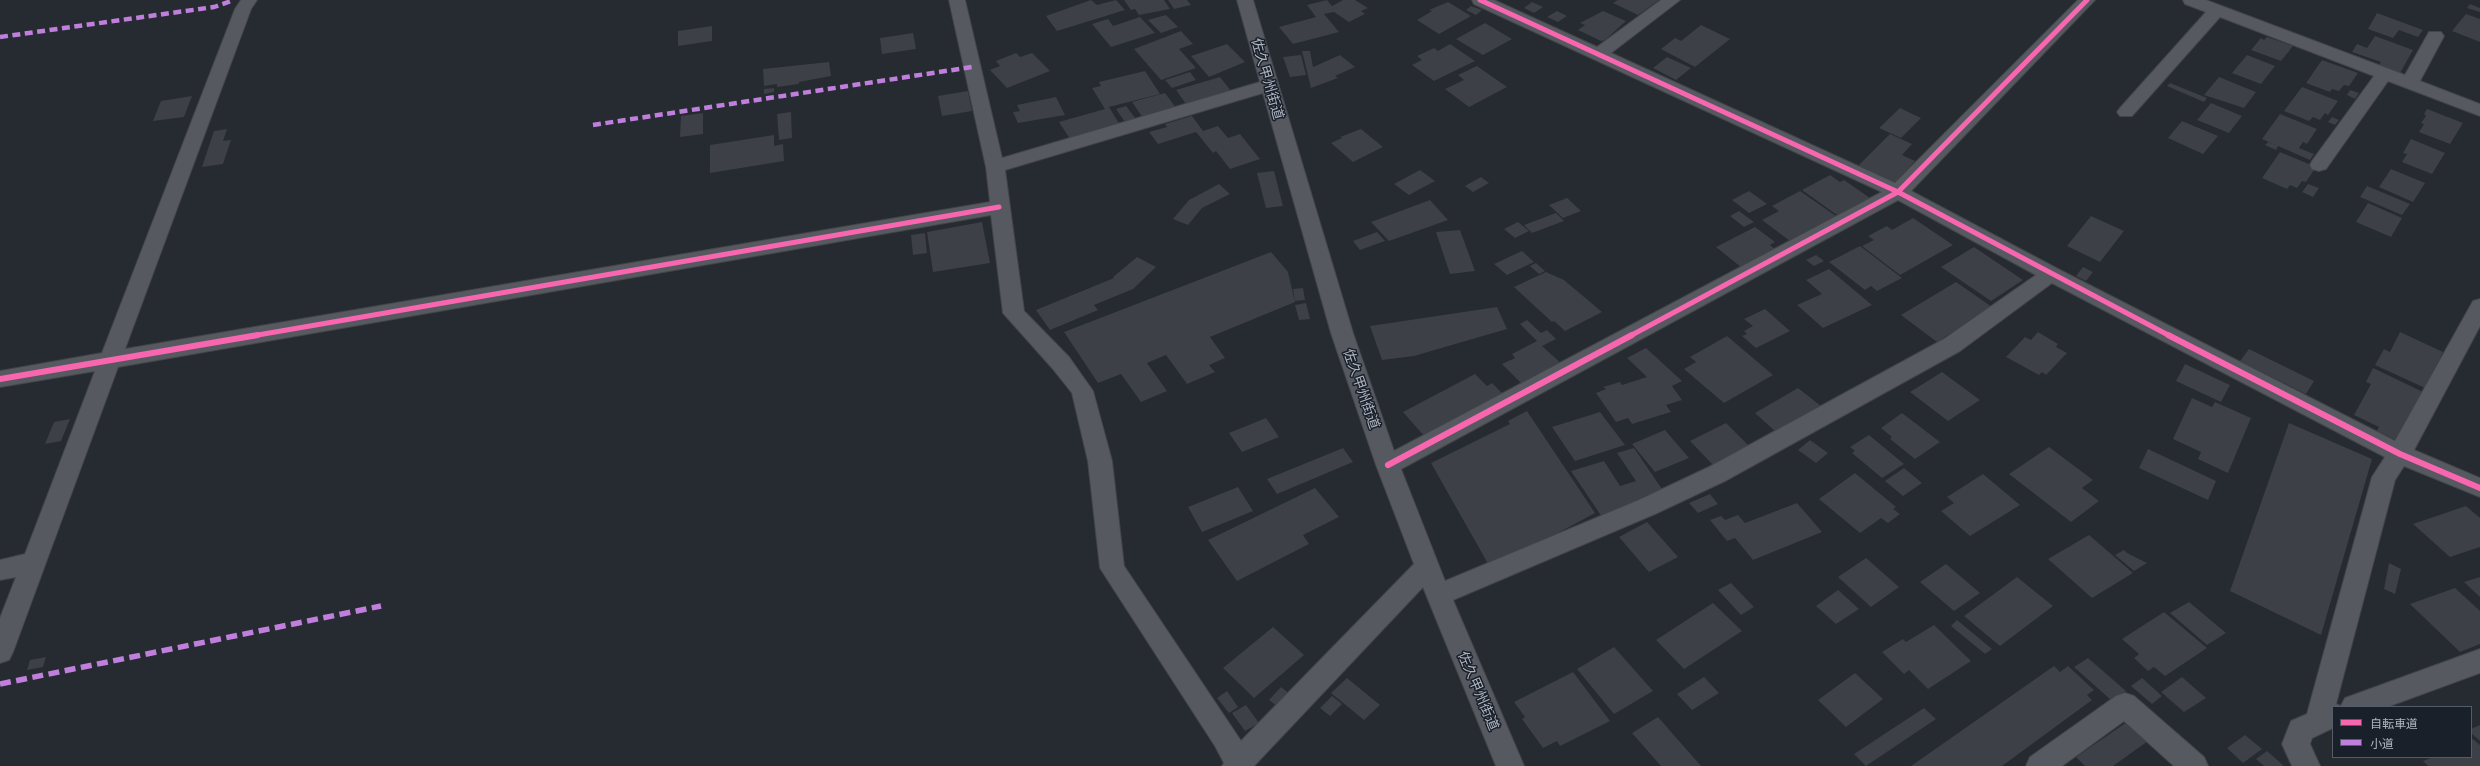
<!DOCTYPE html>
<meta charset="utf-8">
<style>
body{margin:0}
#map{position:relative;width:2480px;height:766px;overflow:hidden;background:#262a31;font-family:Quicksand,"Noto Sans JP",sans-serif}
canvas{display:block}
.legend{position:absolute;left:2332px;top:706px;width:140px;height:52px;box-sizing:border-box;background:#1a202a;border:1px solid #565c67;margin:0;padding:5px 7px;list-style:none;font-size:12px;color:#afb6c2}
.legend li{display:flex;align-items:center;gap:8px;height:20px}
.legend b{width:20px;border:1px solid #565c67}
</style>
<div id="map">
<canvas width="2480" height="766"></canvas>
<ul class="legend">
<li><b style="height:5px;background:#f766af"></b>自転車道</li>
<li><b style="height:5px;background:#c07fdc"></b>小道</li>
</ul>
</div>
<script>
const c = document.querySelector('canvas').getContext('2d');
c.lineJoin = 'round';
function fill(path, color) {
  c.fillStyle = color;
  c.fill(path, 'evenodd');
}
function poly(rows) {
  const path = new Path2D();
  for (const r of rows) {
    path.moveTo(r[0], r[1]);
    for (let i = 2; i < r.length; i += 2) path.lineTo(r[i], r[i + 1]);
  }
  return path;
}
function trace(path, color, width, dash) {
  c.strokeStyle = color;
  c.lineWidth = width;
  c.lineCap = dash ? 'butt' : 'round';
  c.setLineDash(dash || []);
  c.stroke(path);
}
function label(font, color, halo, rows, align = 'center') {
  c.font = font + ' Quicksand,"Noto Sans JP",sans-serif';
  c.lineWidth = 3;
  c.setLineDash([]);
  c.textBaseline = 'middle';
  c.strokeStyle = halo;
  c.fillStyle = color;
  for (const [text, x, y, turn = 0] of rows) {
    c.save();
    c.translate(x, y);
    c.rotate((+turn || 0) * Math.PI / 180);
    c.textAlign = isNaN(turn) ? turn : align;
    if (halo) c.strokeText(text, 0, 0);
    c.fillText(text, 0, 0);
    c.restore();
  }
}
const building = poly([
 [1091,0,1097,5,1116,0,1125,10,1057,31,1046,16],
 [1124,0,1164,0,1170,9,1139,15,1135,9,1131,10],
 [1168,0,1187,0,1191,5,1174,9],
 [1327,0,1332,6,1343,0,1355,0,1368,8,1361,11,1365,14,1349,22,1334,12,1324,14,1339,32,1293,44,1279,27,1316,17,1307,5],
 [1618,0,1659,0,1638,15,1613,3],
 [1448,2,1471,16,1439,34,1417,20,1432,11,1429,10],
 [1532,2,1543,7,1534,13,1524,8],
 [2470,4,2480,8,2480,12,2467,8],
 [1471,6,1482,10,1476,15,1466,10],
 [1557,11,1567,16,1558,22,1547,17],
 [1603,11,1626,21,1605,40,1601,41,1578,30,1585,25,1580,23],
 [2377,13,2423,30,2418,37,2399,30,2393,38,2368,29],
 [2466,14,2480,19,2480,42,2452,31],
 [1166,15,1178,27,1161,33,1148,20],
 [1140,17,1155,33,1111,47,1092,24,1108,19,1113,26],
 [1485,23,1512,39,1483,55,1456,39],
 [1701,25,1730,39,1695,67,1661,49,1675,38,1681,41],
 [712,26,712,41,678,46,678,31],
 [1181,31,1193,44,1179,49,1196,68,1161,80,1134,49],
 [913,33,916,49,882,54,880,38],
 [2375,36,2413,50,2400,73,2379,65,2381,62,2352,52,2357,44,2367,48],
 [2267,37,2293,46,2281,61,2251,50,2261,38,2264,40],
 [1227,44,1245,62,1209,77,1191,56],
 [1450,44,1475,61,1434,81,1412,65,1422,60,1417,56,1434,48,1438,51],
 [1302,51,1310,51,1313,67,1340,55,1355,67,1335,76,1338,78,1311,88],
 [1016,53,1020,57,1032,53,1050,71,1007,88,990,70,1000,66,996,61],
 [1301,55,1306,75,1290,77,1283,57],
 [2247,55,2275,66,2261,84,2232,73],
 [1667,57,1691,68,1676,80,1653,68],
 [2322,60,2358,73,2349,86,2344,85,2339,91,2332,89,2330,92,2306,83],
 [829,62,831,76,799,82,799,84,777,87,777,84,764,86,763,69],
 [1477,66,1507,87,1469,107,1445,89,1464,80,1458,75],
 [1145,71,1160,94,1109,107,1120,125,1070,139,1059,122,1105,109,1092,88,1101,86,1099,82],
 [1190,72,1196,80,1172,88,1165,80],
 [1220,77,1231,91,1186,104,1176,90],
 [2219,77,2256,92,2244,108,2204,95],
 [2170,83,2207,98,2204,102,2167,86],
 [2302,87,2338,101,2328,115,2325,113,2320,120,2313,117,2309,121,2284,111],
 [774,88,774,92,764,94,764,89],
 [2350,90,2359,93,2355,99,2347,95],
 [968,91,972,111,942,116,938,96],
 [1165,93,1176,108,1143,118,1132,102],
 [192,96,184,117,153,121,161,101],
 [1056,97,1065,115,1018,123,1013,112,1020,111,1017,105],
 [2211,103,2242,116,2229,133,2197,120],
 [1126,106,1136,119,1125,122,1116,109],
 [1900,108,1921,118,1901,138,1879,128],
 [2427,109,2463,123,2450,144,2419,132,2424,124,2421,123,2426,116,2424,114],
 [791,112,792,138,779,140,777,114],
 [703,113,703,134,680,137,681,116],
 [2280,114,2317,129,2307,144,2303,142,2299,148,2314,154,2310,160,2262,139],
 [1192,116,1203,131,1218,126,1228,138,1240,134,1260,159,1230,169,1216,151,1213,153,1196,132,1158,144,1149,132,1167,127,1165,124],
 [2332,117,2339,120,2335,125,2328,122],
 [2182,121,2218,136,2203,154,2168,138],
 [227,129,223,141,231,140,223,164,202,167,214,131],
 [1361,129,1383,147,1353,162,1331,143,1342,138,1340,137],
 [1890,134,1912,144,1902,155,1915,161,1894,184,1858,166],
 [774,135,774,146,783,144,784,161,710,173,710,145],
 [2411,139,2445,153,2432,174,2402,162,2407,154,2403,153],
 [2268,142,2278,146,2276,150,2265,145],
 [2280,152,2316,167,2306,182,2302,181,2297,188,2290,185,2287,189,2262,178],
 [2391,169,2425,183,2413,202,2379,187],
 [1420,170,1435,181,1409,195,1394,184],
 [1274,171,1283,206,1266,208,1257,173],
 [1830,175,1840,182,1844,180,1870,198,1837,215,1802,190],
 [1481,177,1489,183,1473,192,1465,186],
 [1219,184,1230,194,1202,208,1188,225,1173,219,1189,200],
 [2308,184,2319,188,2313,197,2302,192],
 [2367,186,2410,204,2402,215,2360,197],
 [1749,191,1767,204,1749,213,1732,200],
 [1800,191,1836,216,1790,241,1762,220,1779,211,1772,206],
 [1567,198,1581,211,1563,218,1549,205],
 [1430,200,1448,220,1389,241,1371,222],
 [2368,203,2402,218,2391,237,2356,222],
 [1739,211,1754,222,1744,227,1730,216],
 [1556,213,1564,221,1532,233,1524,225],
 [2091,216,2124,231,2100,262,2067,246],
 [1913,218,1953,245,1900,275,1862,246,1874,240,1868,236,1887,226,1892,230],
 [982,222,990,263,933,272,927,232],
 [1518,222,1529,231,1515,238,1504,229],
 [1755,227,1775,242,1770,245,1776,250,1742,268,1716,247],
 [1460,230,1475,271,1450,274,1436,232],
 [1377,232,1385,241,1360,250,1353,241],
 [925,233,927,253,913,255,911,235],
 [1860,246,1902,278,1877,291,1871,286,1865,290,1829,262],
 [1974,247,2023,280,1991,301,1941,267],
 [1522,251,1534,262,1507,275,1494,264],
 [1271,252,1288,272,1295,302,1210,337,1225,358,1209,365,1215,372,1187,384,1166,355,1147,363,1167,391,1141,402,1121,374,1098,383,1064,332],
 [1816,255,1824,261,1814,266,1806,260],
 [1137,257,1156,267,1133,289,1094,305,1098,310,1050,330,1036,310,1114,278,1113,277],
 [1536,263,1545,271,1539,274,1530,266],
 [2083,267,2093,272,2086,281,2076,276],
 [1829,269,1872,305,1823,328,1797,305,1822,294,1806,280],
 [1546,272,1564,280,1602,312,1565,331,1554,321,1552,322,1514,287],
 [1956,282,1992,307,1937,342,1901,315],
 [1303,288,1305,300,1295,301,1293,289],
 [1306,303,1310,319,1299,320,1295,305],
 [1497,307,1507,329,1414,356,1382,360,1370,326],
 [1765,309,1790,331,1756,348,1742,336,1747,334,1744,331,1753,326,1744,319],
 [1527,320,1541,333,1547,330,1556,339,1542,346,1563,365,1524,386,1502,364,1515,358,1512,354,1537,341,1520,324],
 [2038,332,2058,344,2056,347,2067,353,2046,375,2042,372,2039,375,2006,357,2025,337,2031,340],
 [2400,332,2443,352,2425,388,2375,365,2384,349,2390,352],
 [1727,336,1773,375,1724,403,1684,369,1696,362,1690,357],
 [1646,348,1682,381,1672,386,1682,400,1666,405,1671,412,1632,424,1628,418,1616,422,1596,393,1606,389,1603,387,1620,382,1622,385,1647,377,1627,358],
 [2249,349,2314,381,2306,394,2240,361],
 [2185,364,2230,385,2221,402,2176,381],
 [2373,368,2423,392,2398,441,2377,431,2379,427,2354,415,2371,384,2366,382],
 [1942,372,1980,400,1948,421,1910,392],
 [1475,374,1487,386,1492,383,1504,395,1425,437,1403,412],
 [1798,388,1821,406,1777,433,1755,413],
 [2192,398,2212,407,2215,402,2251,418,2228,473,2198,459,2201,452,2173,439],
 [1527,411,1595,513,1491,569,1431,463,1510,424,1508,421],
 [1600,412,1625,445,1575,461,1552,427],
 [1902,413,1940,442,1915,459,1890,439,1892,437,1881,428],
 [1266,418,1279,437,1242,452,1229,433],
 [70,419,61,441,45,444,54,422],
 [1726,423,1750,447,1713,465,1690,441],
 [2289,423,2372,459,2321,635,2230,591],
 [1665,430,1689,458,1655,472,1632,444],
 [1869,435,1904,464,1882,478,1852,453,1855,451,1850,447],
 [1810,440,1828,453,1816,463,1798,450],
 [2049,447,2093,480,2082,488,2099,501,2071,522,2009,474],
 [1343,448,1353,462,1277,494,1267,479],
 [1634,448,1664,492,1602,517,1571,471,1604,461,1620,486,1636,481,1617,453],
 [2148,449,2216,481,2208,500,2139,468],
 [1904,468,1922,483,1903,496,1885,481],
 [1855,473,1896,507,1893,509,1900,514,1888,523,1881,518,1860,533,1819,499],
 [1983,474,2020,505,1970,536,1941,511,1954,503,1947,497],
 [1238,487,1253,511,1202,532,1188,507],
 [1315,488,1339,517,1303,535,1309,544,1237,581,1208,540],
 [1710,494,1718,504,1698,513,1689,503],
 [1797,503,1822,532,1753,560,1735,538,1727,541,1710,520,1721,516,1725,520,1738,515,1745,523],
 [2466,506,2480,518,2480,547,2450,557,2413,524],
 [1647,522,1678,557,1649,572,1619,537],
 [2089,535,2133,573,2092,598,2048,559],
 [2124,550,2127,553,2147,563,2134,571,2115,555],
 [1866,558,1899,587,1871,607,1838,577],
 [2389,563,2401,569,2395,594,2384,589],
 [1946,564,1980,593,1954,611,1920,582],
 [2017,577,2053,606,2000,646,1964,616],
 [2480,577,2480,597,2464,582],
 [1731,583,1754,607,1741,615,1718,590],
 [2455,588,2480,611,2480,644,2460,652,2410,604],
 [1838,590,1859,609,1836,624,1816,606],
 [2189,602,2226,633,2207,645,2170,613],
 [1713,603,1742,631,1684,669,1656,640],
 [2164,612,2207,648,2165,676,2154,667,2148,671,2134,658,2139,654,2122,639],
 [1957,620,1992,649,1985,654,1951,626],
 [1934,625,1971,661,1928,689,1909,670,1904,674,1882,652,1903,639,1906,642],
 [1273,627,1304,655,1254,698,1223,668],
 [1614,647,1653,691,1614,714,1577,669],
 [46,657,43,667,27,670,30,660],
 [2088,658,2126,691,2112,701,2074,667],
 [2054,666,2060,672,2068,666,2094,690,2087,695,2092,700,2002,766,1911,766],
 [1573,672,1610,721,1560,746,1557,741,1543,748,1522,719,1525,717,1514,702],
 [1855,673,1883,699,1846,727,1818,700],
 [1704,677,1719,693,1692,710,1677,694],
 [2182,677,2206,698,2184,712,2161,692],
 [1347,678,1380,705,1364,720,1331,693],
 [2142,678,2162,696,2152,704,2131,686],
 [1281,687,1290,694,1278,707,1269,700],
 [1227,691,1238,707,1229,713,1217,698],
 [1332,696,1342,704,1330,716,1320,708],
 [1246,705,1259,723,1245,731,1232,713],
 [1924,708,1936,719,1866,766,1854,754],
 [1658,717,1701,766,1661,766,1632,733],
 [2127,722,2148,741,2113,766,2085,766,2076,757],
 [2480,725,2480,741,2471,733,2471,729],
 [2245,735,2262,749,2243,763,2227,748],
 [2473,739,2480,745,2480,766,2428,766,2423,761,2433,757,2471,757,2471,740],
 [2267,751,2284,766,2264,766,2256,759]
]);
const minor = poly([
 [241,0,257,0,251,9,125,349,990,202,986,167,949,0,965,0,1002,158,1260,82,1237,0,1253,0,1353,333,1394,451,1882,192,1474,4,1472,0,1494,0,1597,47,1661,0,1680,0,1611,53,1895,183,2078,0,2095,0,1911,191,2058,269,2395,441,2473,301,2480,299,2480,326,2414,450,2480,478,2480,497,2404,466,2395,480,2336,704,2341,706,2345,698,2480,649,2480,673,2387,707,2333,707,2333,728,2312,738,2310,744,2320,766,2292,766,2282,744,2291,721,2307,714,2372,477,2385,457,2052,283,1960,351,1725,481,1655,514,1453,600,1524,766,1496,766,1423,587,1254,766,1222,766,1224,763,1215,746,1100,568,1088,461,1072,393,1053,369,1003,313,991,215,118,367,13,652,9,660,0,663,0,618,16,577,0,580,0,560,25,554,95,371,0,387,0,371,102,353,235,9,241,0],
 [1263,93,1331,333,1376,465,1414,564,1241,741,1124,566,1112,461,1093,391,1069,357,1024,311,1005,170,1263,93],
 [1898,200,2036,275,1944,339,1709,467,1639,500,1445,581,1401,469,1898,200],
 [2183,0,2206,0,2405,75,2429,32,2441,32,2444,36,2420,81,2480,104,2480,116,2388,81,2326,169,2319,171,2312,169,2310,165,2312,161,2374,76,2220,17,2132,116,2120,116,2117,112,2120,108,2206,12,2185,4,2183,0],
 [2125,693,2134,696,2204,757,2208,766,2174,766,2124,721,2062,766,2026,766,2030,757,2116,696,2125,693]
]);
const quietFar1 = poly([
 [0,37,214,7,234,0],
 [593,125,972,67]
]);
const quiet = poly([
 [0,684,381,606]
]);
const cyclewayFar1 = poly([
 [1480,0,1898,192,2170,336],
 [252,336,999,207],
 [1630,336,1898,192,2087,0]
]);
const cycleway = poly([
 [2168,335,2400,454,2480,488],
 [0,379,258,335],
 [1388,465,1632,335]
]);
const streetNames = [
 ["佐久甲州街道",1267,79,74],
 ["佐久甲州街道",1361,389,71],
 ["佐久甲州街道",1478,691,67]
];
fill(building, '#3d4046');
trace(minor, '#424449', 2);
fill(minor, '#56595f');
trace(quietFar1, '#c07fdc', 4.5, [8, 4.5]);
trace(quiet, '#c07fdc', 5.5, [11, 5.5]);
trace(cyclewayFar1, '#f766af', 5);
trace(cycleway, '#f766af', 6);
label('14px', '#afb6c2', '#1a202a', streetNames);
</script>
